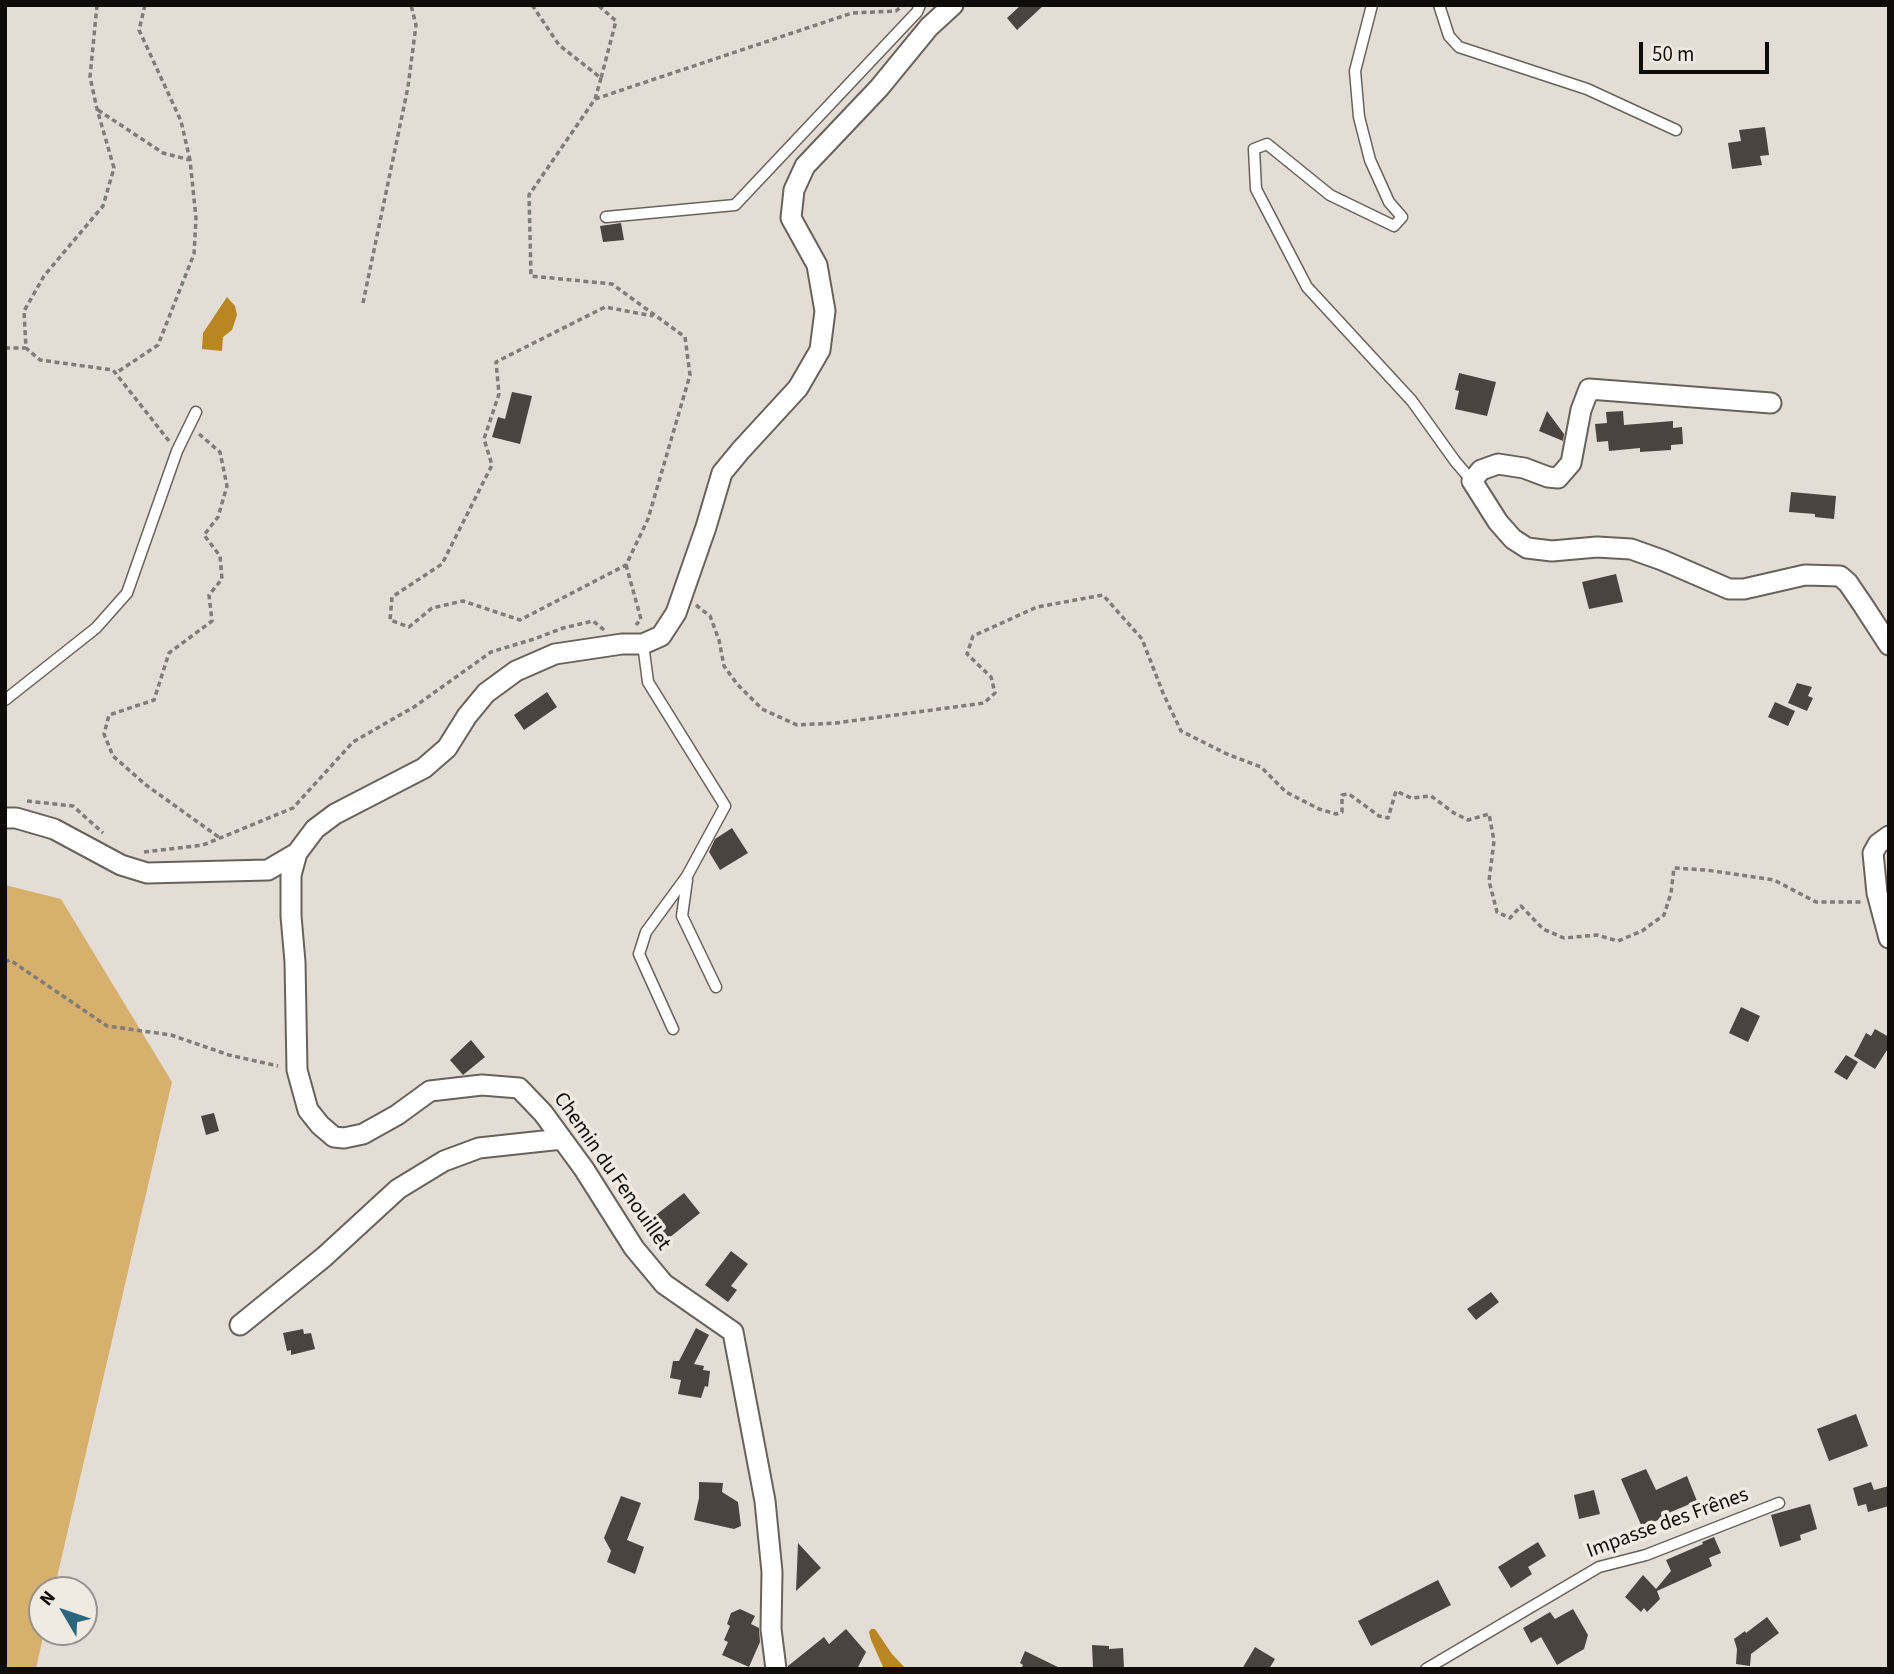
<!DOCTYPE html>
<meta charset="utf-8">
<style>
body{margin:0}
#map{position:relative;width:1894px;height:1674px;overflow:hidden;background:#e3ddd5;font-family:"Source Sans 3",sans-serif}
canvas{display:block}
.frame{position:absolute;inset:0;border:7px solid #0e0c0a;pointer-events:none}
.north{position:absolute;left:28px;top:1576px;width:70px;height:70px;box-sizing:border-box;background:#f0eae2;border:2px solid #96918c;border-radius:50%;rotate:309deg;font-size:19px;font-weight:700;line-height:28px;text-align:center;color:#0e0c0a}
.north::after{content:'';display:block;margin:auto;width:24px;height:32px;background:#2b657e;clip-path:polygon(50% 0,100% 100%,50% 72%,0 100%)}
.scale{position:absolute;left:1639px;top:42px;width:130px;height:32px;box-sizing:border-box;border:4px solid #0e0c0a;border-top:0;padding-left:9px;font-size:21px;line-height:24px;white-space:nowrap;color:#0e0c0a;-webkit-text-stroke:5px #f0eae2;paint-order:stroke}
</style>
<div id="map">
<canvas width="1894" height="1674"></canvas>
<div class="frame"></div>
<div class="north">N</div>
<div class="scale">50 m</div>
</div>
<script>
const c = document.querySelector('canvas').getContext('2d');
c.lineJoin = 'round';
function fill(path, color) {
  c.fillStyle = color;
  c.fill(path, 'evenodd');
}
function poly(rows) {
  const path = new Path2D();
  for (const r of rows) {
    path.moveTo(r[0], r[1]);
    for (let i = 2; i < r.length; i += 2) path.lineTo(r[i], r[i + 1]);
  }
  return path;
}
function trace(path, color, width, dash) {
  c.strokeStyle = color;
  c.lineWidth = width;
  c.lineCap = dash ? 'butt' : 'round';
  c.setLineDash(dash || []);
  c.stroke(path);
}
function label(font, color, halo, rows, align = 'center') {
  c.font = font + ' "Source Sans 3",sans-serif';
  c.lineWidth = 7;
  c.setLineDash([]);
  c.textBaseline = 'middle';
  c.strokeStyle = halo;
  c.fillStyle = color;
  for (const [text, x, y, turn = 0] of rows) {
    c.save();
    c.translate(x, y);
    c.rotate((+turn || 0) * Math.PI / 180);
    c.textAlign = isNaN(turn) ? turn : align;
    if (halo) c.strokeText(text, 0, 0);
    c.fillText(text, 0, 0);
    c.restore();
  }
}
const green = poly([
 [5,885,61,899,172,1082,54,1590,42,1590,42,1632,44,1632,36,1669,5,1669]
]);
const water = poly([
 [227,297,235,306,237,315,232,330,223,337,222,351,202,349,203,333],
 [871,1629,875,1629,892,1654,906,1669,884,1669,871,1640,869,1632]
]);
const building = poly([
 [1021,5,1044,5,1017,30,1007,18],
 [1765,127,1769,155,1760,156,1762,165,1732,169,1728,143,1741,141,1739,130],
 [621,223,624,240,603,242,600,226],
 [1459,373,1496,382,1487,416,1455,409,1459,391,1455,390],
 [512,392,532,396,520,444,492,437,498,417,505,419],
 [1547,411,1564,434,1563,441,1539,431],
 [1623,411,1624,425,1673,421,1673,428,1682,427,1683,444,1671,445,1671,450,1640,452,1640,448,1609,451,1608,441,1597,442,1595,424,1607,423,1606,412],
 [1791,492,1836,496,1834,519,1815,517,1815,514,1789,512],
 [1616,574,1623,602,1589,609,1582,582],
 [1797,683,1812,687,1808,696,1813,698,1807,711,1788,703],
 [547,692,557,707,524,730,514,715],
 [1775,702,1795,711,1788,726,1768,717],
 [732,828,748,853,720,870,709,852,715,839],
 [1741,1007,1760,1016,1748,1042,1729,1033],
 [1875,1029,1889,1037,1889,1047,1875,1069,1854,1056,1866,1033,1871,1036],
 [471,1040,485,1057,463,1075,450,1060],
 [1846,1055,1858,1062,1847,1080,1834,1072],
 [214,1113,219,1131,206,1135,201,1116],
 [684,1193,700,1213,669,1238,652,1218],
 [731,1251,748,1264,731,1286,737,1290,728,1302,705,1285],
 [1491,1292,1499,1302,1476,1320,1467,1309],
 [696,1328,709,1335,694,1364,704,1366,703,1370,710,1371,708,1387,705,1386,701,1398,678,1394,681,1380,670,1378,673,1361,679,1361],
 [303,1329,304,1334,311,1333,315,1349,291,1355,291,1350,287,1351,283,1333],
 [1856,1414,1868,1446,1829,1461,1817,1429],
 [1646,1469,1656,1490,1687,1476,1697,1501,1666,1514,1667,1516,1642,1527,1621,1479],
 [699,1482,723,1483,722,1492,738,1502,741,1526,734,1529,694,1520,699,1498],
 [1871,1482,1874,1490,1889,1486,1889,1506,1868,1512,1866,1504,1858,1506,1853,1488],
 [1594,1490,1600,1514,1579,1519,1574,1495],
 [621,1496,641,1503,627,1540,644,1547,635,1574,607,1562,611,1551,604,1538],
 [1810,1504,1817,1529,1800,1535,1801,1540,1780,1547,1771,1515],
 [1714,1537,1721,1553,1709,1558,1712,1566,1657,1591,1660,1599,1647,1612,1644,1608,1641,1612,1625,1597,1643,1575,1656,1589,1671,1571,1666,1560,1703,1544,1702,1542],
 [1538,1542,1546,1556,1528,1567,1532,1574,1511,1588,1498,1567],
 [798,1543,821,1568,796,1591],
 [1438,1580,1451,1605,1371,1646,1358,1621],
 [740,1609,755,1616,751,1624,759,1628,760,1642,749,1667,722,1655,728,1642,724,1640,730,1626,727,1624,731,1613],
 [1573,1609,1588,1635,1584,1649,1557,1665,1541,1637,1531,1643,1523,1628,1550,1612,1555,1619],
 [1767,1617,1779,1633,1751,1654,1750,1666,1736,1664,1737,1649,1734,1639,1745,1631,1746,1633],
 [846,1629,866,1652,857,1669,788,1669,788,1666,824,1637,829,1644],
 [1092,1645,1109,1646,1109,1649,1123,1648,1124,1669,1093,1669],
 [1255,1647,1275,1659,1269,1669,1242,1669],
 [1025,1651,1062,1669,1021,1669,1023,1665,1020,1663]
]);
const path = poly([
 [97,5,90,77,97,109,114,168,103,206,44,276,24,311,26,348,40,360,113,370,169,441],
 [145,5,139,30,181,121,190,160],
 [532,5,559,45,601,78,616,21,598,5],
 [601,78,595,99,529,195,531,276,612,284,685,337,690,375,648,519,626,565,520,620,463,601,432,608,409,627,390,620,392,597,442,564,492,465,484,439,499,394,496,362,605,307,653,316],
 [595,99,852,13,896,11,903,5],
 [98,110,163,153,190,160,196,218,194,254,158,345,116,373],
 [363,303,408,87,416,25,411,5],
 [5,348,26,348],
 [199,434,220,452,227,486,218,517,204,535,220,556,222,579,209,595,212,621,169,653,154,700,109,715,104,734,113,756,146,785,220,838],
 [626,565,641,619,636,625],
 [696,605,710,616,719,640,724,666,737,684,762,709,797,725,836,723,984,703,995,693,991,677,967,654,973,636,1037,607,1103,595,1142,639,1163,693,1181,731,1227,754,1261,767,1286,792,1319,809,1336,814,1342,812,1342,795,1349,794,1379,816,1388,818,1396,791,1411,798,1431,796,1454,813,1468,820,1489,814,1494,841,1489,881,1497,912,1510,918,1521,906,1543,929,1564,938,1597,935,1618,941,1642,931,1664,915,1671,893,1674,868,1706,870,1774,880,1816,902,1863,902],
 [27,801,73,806,103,833],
 [144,852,203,845,293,808,353,742,414,707,491,652,534,639,563,628,593,621,604,630],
 [5,962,10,960,107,1026,171,1035,229,1055,278,1066]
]);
const service = poly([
 [1372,5,1355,71,1359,117,1370,160,1389,202,1402,217,1394,226,1330,195,1267,144,1254,149,1256,189,1307,287,1412,401,1455,461,1472,481],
 [1439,5,1449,36,1459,47,1587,89,1676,130],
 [606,217,735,205,917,12,920,5],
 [643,644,648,682,725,806,687,876,646,932,639,954,673,1029],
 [5,700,96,628,127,593,177,451,196,412],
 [687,880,682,916,716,987],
 [1426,1669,1599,1567,1646,1555,1779,1503]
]);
const minor = poly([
 [1771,403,1589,389,1581,410,1571,463,1558,478,1548,477,1524,468,1498,464,1481,470,1472,481,1498,522,1513,539,1527,548,1552,551,1597,547,1631,549,1662,560,1729,589,1744,589,1805,575,1840,576,1848,583,1863,605,1889,645],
 [5,818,16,818,54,829,121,865,147,873,268,870,297,853,315,829,335,814,424,768,447,748,467,716,486,693,516,671,555,654,622,644,643,644,661,636,676,613,706,527,722,473,741,450,798,388,820,350,825,311,817,265,791,218,794,190,805,166,879,88,929,27,953,5],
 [1889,836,1878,844,1873,853,1877,893,1889,938],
 [297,853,291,875,291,916,295,962,297,1070,308,1110,320,1125,334,1137,344,1138,363,1134,397,1115,430,1091,482,1085,519,1088,543,1113,584,1169,634,1248,664,1284,733,1332,765,1501,772,1572,771,1629,776,1669],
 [240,1325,324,1257,398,1189,444,1161,479,1148,562,1139]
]);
const streetNames = [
 ["Chemin du Fenouillet",611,1172,55],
 ["Impasse des Frênes",1668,1524,-20]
];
fill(green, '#d8b06d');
fill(water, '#b98621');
fill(building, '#49443e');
trace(service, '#67625b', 13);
trace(minor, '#67625b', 23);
trace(path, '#807c76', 3.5, [5, 3.5]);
trace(service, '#fff', 10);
trace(minor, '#fff', 19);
label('21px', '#0e0c0a', '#f0eae2', streetNames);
</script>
